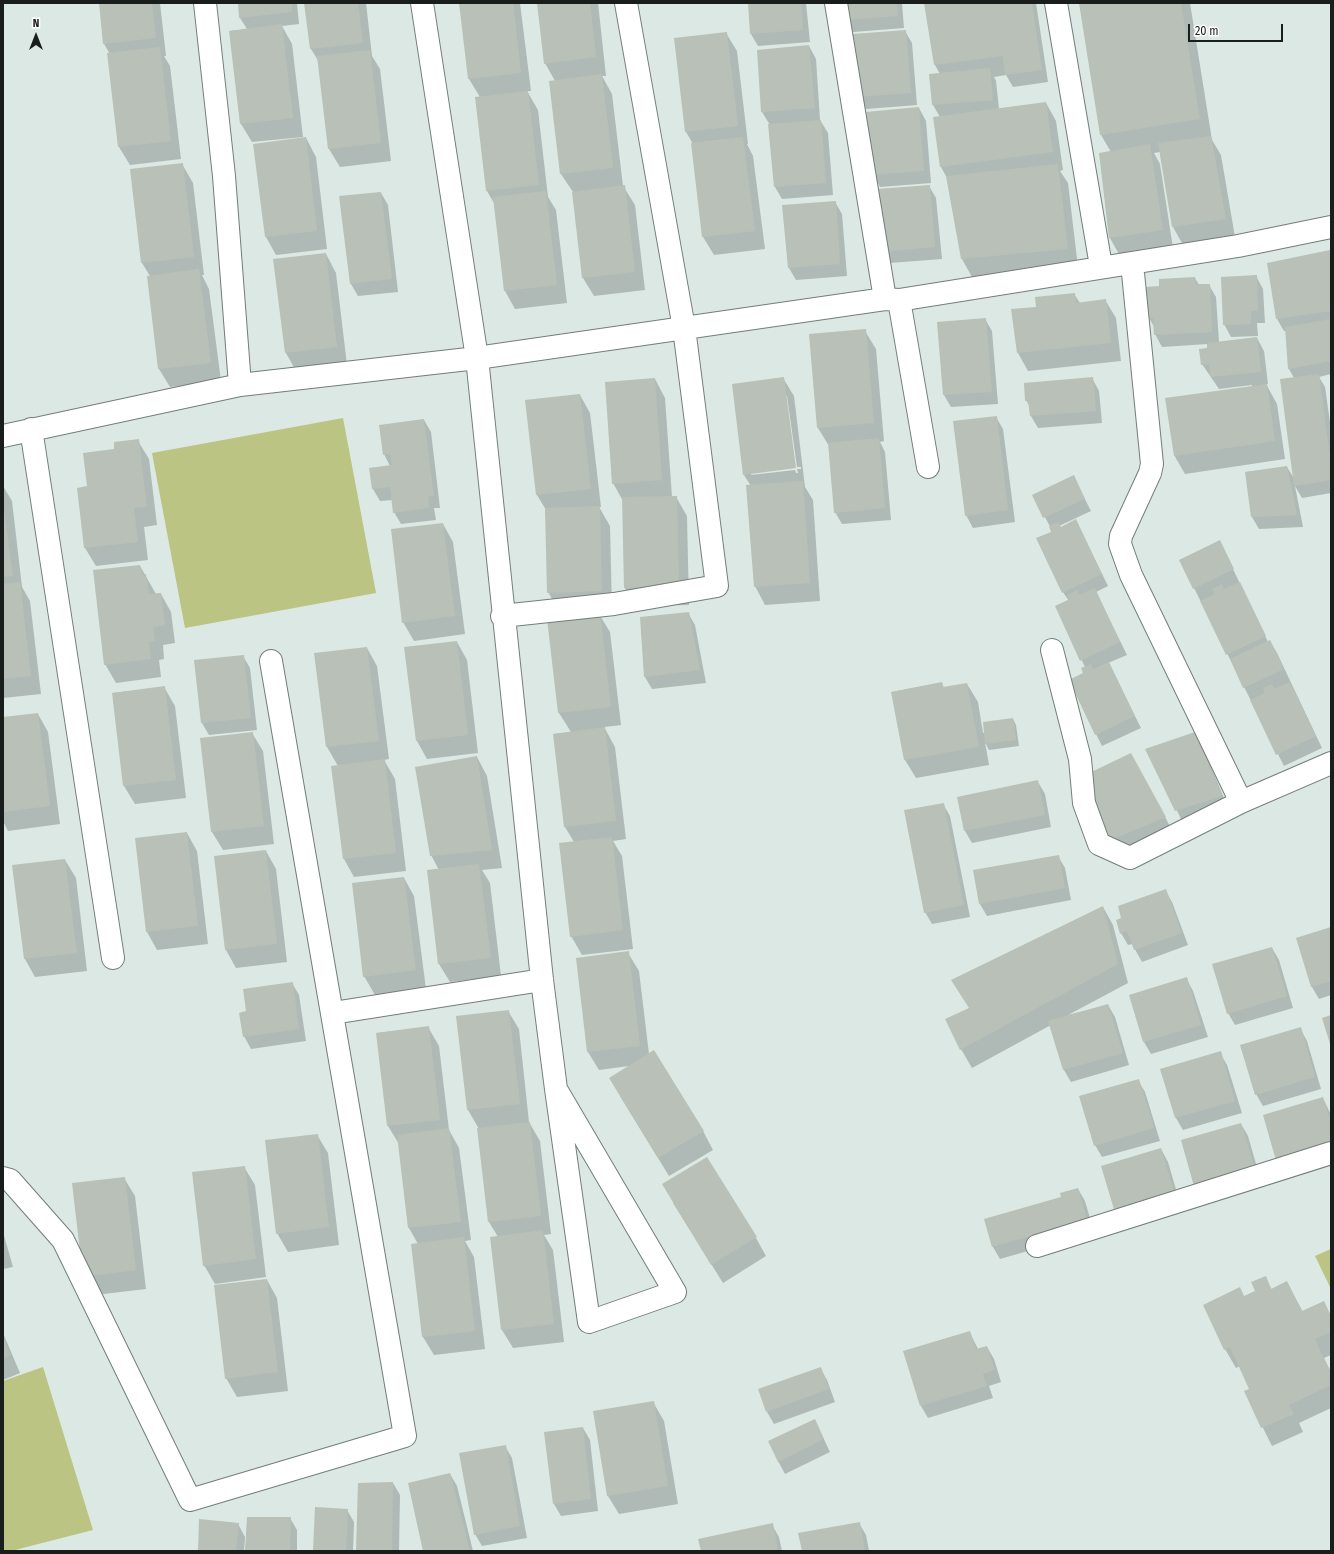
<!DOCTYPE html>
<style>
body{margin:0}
#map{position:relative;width:1334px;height:1554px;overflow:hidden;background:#dbe8e3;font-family:"Fira Sans Condensed",sans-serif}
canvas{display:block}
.frame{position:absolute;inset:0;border:4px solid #191d1c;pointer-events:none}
.north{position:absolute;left:16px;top:16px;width:40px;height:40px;-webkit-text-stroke:3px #fff;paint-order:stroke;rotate:0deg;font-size:11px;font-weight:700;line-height:16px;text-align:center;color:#191d1c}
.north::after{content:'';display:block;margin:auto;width:14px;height:18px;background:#191d1c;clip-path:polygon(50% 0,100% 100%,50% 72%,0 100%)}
.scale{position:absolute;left:1188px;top:24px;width:95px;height:18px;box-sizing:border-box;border:2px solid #191d1c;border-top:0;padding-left:5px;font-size:12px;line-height:14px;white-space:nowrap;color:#191d1c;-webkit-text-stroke:3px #fff;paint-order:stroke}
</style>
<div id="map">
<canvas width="1334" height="1554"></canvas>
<div class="frame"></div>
<div class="north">N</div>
<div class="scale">20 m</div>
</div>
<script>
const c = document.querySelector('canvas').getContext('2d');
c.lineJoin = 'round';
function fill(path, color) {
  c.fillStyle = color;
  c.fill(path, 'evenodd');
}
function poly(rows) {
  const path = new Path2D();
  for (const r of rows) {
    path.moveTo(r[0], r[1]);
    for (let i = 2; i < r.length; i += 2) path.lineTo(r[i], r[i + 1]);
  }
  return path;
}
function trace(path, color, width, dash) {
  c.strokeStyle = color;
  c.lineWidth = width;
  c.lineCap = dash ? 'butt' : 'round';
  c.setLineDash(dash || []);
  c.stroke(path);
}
const green = poly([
 [343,418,376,593,185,628,152,453],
 [1331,1249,1331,1289,1315,1256],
 [43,1367,93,1530,11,1551,3,1551,3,1381]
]);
const shadow = poly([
 [100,3,160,3,166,56,164,56,170,66,181,159,130,165,119,147,110,54,104,44],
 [239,3,297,3,299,24,282,26,292,44,303,137,252,142,241,124,230,31,247,29,240,18],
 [305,3,366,3,372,56,380,69,391,161,340,167,329,149,319,62,311,49],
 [460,3,520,3,531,91,527,91,538,110,548,197,556,210,567,303,515,309,505,291,494,203,487,191,480,97,469,79],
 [538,3,598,3,606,76,602,76,612,94,623,186,635,205,645,290,594,296,583,278,573,192,561,174,550,81,555,81,545,63],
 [749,3,806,3,810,42,758,46,751,34],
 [845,3,902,3,904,28,853,32,846,20],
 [925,3,1036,3,1048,82,1013,87,1006,75,994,77,996,81,999,109,1046,103,1056,121,1063,170,1060,171,1068,183,1078,267,972,277,962,259,947,178,941,167,935,118,940,117,933,105,930,75,940,74,935,65],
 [1080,3,1190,3,1212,140,1221,155,1235,237,1183,245,1173,227,1160,152,1154,153,1160,164,1173,248,1120,256,1110,238,1111,152,1101,135],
 [905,31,912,43,917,105,866,109,859,97],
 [726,33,737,51,748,144,747,144,753,156,765,249,714,255,703,237,693,144,686,132],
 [809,46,816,59,820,120,828,133,833,195,782,199,775,187,770,125,762,112],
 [919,108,926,121,931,183,880,187,873,174],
 [306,138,316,157,327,249,276,255,266,237,255,145],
 [182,164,193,183,204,275,202,275,209,289,221,381,170,387,159,369,148,277,150,276,142,263,131,170],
 [929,186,936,198,942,259,890,263,883,251],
 [381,193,388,205,398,292,358,296,351,284],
 [835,202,842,214,847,276,796,280,789,268],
 [1329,251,1331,254,1331,374,1319,377,1325,387,1331,429,1331,493,1302,498,1295,486,1303,527,1259,529,1252,517,1246,472,1287,467,1295,480,1294,378,1289,369,1286,331,1284,331,1277,319],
 [326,254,336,273,347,365,296,371,286,353],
 [1256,276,1263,289,1265,323,1257,323,1258,336,1231,337,1224,324],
 [1195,278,1199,285,1209,285,1216,297,1219,342,1257,338,1264,351,1268,384,1266,384,1277,404,1285,459,1185,474,1174,455,1252,387,1252,385,1219,389,1202,364,1208,349,1208,344,1162,347,1155,334,1155,328,1149,318,1160,287],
 [1074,294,1080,303,1105,300,1116,318,1121,361,1028,371,1018,353,1037,308],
 [985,319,992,331,998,404,951,407,944,395],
 [865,331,876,349,884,441,880,442,885,452,891,520,842,524,835,512,829,446,818,428],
 [783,378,794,396,805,487,813,500,820,601,765,605,755,586,751,486,744,475,733,385],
 [785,396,787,396,797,467,801,467,801,469,797,469,798,473,796,473,795,470,751,475],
 [1092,378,1099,391,1102,423,1038,428,1031,416,1030,407,1026,400],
 [655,379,665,398,672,497,676,497,687,516,689,605,636,606,625,588,623,501,613,483],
 [580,395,590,413,601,507,599,507,610,526,612,609,559,611,548,592,546,510,537,495,526,401],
 [996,417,1003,429,1015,522,973,528,966,515],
 [424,420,431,432,440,508,434,508,436,520,401,524,394,512,393,500,380,501,373,489,371,469,390,466,384,454],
 [138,441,149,459,157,525,144,527,148,560,96,566,85,548,89,487,115,450],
 [1073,476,1091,511,1059,526,1060,528,1076,521,1108,586,1096,592,1127,655,1108,663,1141,728,1102,746,1096,734,1085,674,1085,667,1056,607,1069,601,1063,592,1053,532,1033,495],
 [3,486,12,501,22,587,30,601,41,694,3,698],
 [443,524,453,542,465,634,414,641,403,622],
 [1220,542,1268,642,1270,641,1277,653,1322,748,1284,766,1194,588],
 [140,566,156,594,161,594,171,612,175,643,163,645,164,659,159,660,161,677,116,683,105,664],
 [688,613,695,625,706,683,652,689,645,677,641,618],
 [599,614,610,632,621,725,604,727,615,747,626,839,613,841,622,856,633,949,582,955,571,936,574,842,565,827,554,734,571,732,559,713],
 [457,642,467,660,478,753,427,759,417,741],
 [367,648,377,666,389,759,384,760,395,779,406,871,354,877,344,859,333,767,338,766,327,747,315,654],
 [243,656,250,668,257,730,209,735,202,723],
 [942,683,944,688,967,684,978,702,983,733,1013,719,1016,725,1019,746,989,750,985,742,989,765,916,778,905,760,892,692],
 [164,687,175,706,186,798,135,804,124,786,113,693],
 [38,714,48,732,60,824,8,831,3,821,3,718],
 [252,733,263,751,274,844,223,850,212,832],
 [1195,733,1202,745,1228,808,1183,823,1147,749],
 [477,757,487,776,502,868,482,870,490,883,501,976,450,982,439,964,439,870,431,855],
 [1138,767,1172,830,1116,853,1109,841],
 [1038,782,1045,794,1051,827,972,843,965,831,958,798],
 [943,804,950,816,970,917,932,924,925,912],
 [187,833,197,851,208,944,157,950,147,932],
 [266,851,276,869,287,962,236,968,226,950],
 [1058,856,1065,868,1071,900,987,916,980,904],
 [65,860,76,878,87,971,35,977,25,959],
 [404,878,414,896,426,989,375,995,364,976],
 [1165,890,1172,902,1188,945,1142,962,1132,944,1128,945,1121,933,1123,918],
 [1103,907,1113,925,1128,983,1068,1015,1108,1005,1115,1017,1129,1065,1071,1082,1064,1070,1051,1025,972,1068,961,1049,970,1009],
 [1331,928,1331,995,1319,999,1312,987,1297,938],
 [1272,948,1279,960,1293,1008,1235,1025,1228,1013],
 [628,953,639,971,649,1054,703,1131,713,1150,669,1176,620,1096,629,1066,599,1070,588,1052],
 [1186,978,1193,991,1208,1037,1151,1054,1144,1042],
 [292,983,299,995,306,1041,251,1049,244,1036,247,1012],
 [508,1011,519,1029,529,1122,540,1141,551,1234,544,1235,553,1250,564,1342,513,1348,502,1330,491,1238,498,1237,489,1222,479,1129,468,1110],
 [428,1027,439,1046,449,1130,459,1148,471,1240,465,1241,474,1257,485,1349,434,1355,423,1337,412,1244,418,1244,409,1228,399,1144,388,1126,377,1033],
 [1300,1028,1307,1041,1321,1089,1263,1106,1256,1094],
 [1220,1053,1227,1065,1242,1113,1183,1130,1176,1118,1162,1070],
 [1138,1080,1145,1092,1160,1141,1102,1157,1095,1145],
 [1323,1098,1331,1115,1331,1163],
 [1241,1124,1248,1136,1262,1185,1182,1141],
 [317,1135,328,1153,339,1245,288,1252,277,1233],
 [1161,1149,1168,1162,1182,1210,1124,1227],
 [244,1167,255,1185,266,1277,215,1284,204,1265],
 [124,1178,135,1196,146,1289,95,1295,84,1276],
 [1078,1189,1085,1201,1094,1232,1000,1259,993,1247,985,1220,1063,1198],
 [673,1203,756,1238,766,1256,723,1283],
 [3,1232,13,1267,3,1269],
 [1265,1277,1272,1290,1287,1283,1303,1312,1324,1303,1331,1316,1331,1355,1324,1358,1331,1372,1331,1408,1299,1423,1303,1432,1272,1446,1245,1392,1250,1389,1240,1366,1236,1368,1225,1349,1240,1289,1244,1297,1256,1291],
 [267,1280,277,1298,288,1391,237,1397,226,1378],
 [3,1333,20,1373,3,1380],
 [970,1333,978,1349,987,1347,994,1359,1001,1382,989,1386,993,1398,928,1418,921,1406],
 [820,1368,827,1380,835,1402,774,1424,767,1412],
 [653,1402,664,1421,678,1504,619,1514,608,1496],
 [583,1428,590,1440,598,1511,561,1516,554,1504],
 [821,1433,830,1452,785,1474,778,1461],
 [505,1446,512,1458,527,1538,482,1546,475,1534],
 [450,1474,457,1486,473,1551,424,1551],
 [393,1483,400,1495,399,1551,357,1551,359,1484],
 [347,1510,354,1522,353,1551,313,1551],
 [290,1518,297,1530,297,1551,247,1551],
 [859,1523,866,1535,869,1551,803,1551],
 [238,1524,245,1537,244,1551,199,1551],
 [772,1525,779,1537,782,1551,702,1551]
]);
const building = poly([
 [99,3,152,3,156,38,103,44],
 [238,3,292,3,292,12,239,18],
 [304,3,358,3,363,43,310,49],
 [459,3,513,3,521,73,468,79],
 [537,3,590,3,596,57,544,64],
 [748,3,801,3,803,30,750,34],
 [844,3,897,3,898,16,845,20],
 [924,3,1032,3,1042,70,1005,75,1003,56,934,65],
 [1079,3,1181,3,1200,119,1100,135],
 [282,24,293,118,240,124,229,31],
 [906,30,911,93,858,97,853,34],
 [727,32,738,126,685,132,674,38],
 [809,45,815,108,761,112,757,50],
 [160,47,171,141,118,147,107,53],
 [370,50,381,143,328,149,317,56],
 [990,68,993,100,932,105,929,74],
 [602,74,613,168,560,174,549,81],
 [528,91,539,185,486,191,475,97],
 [1046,102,1053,152,940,167,933,117],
 [919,107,924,171,872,175,866,112],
 [821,120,826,183,774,187,768,124],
 [1211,136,1226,219,1172,227,1158,143],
 [306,137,317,231,265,237,253,144],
 [743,137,755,231,702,237,691,143],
 [1150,144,1163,230,1109,238,1099,153],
 [183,163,194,257,141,263,130,169],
 [1058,164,1068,249,961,259,946,176],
 [625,185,635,272,582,278,572,192],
 [930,185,935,247,882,252,877,189],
 [546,191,557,285,504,291,493,197],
 [381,192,392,279,350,284,339,196],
 [836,201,840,264,788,268,782,205],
 [1330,250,1331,311,1276,319,1267,263],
 [326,253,337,347,285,353,273,259],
 [199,269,211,363,158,369,147,276],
 [1257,275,1258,311,1251,311,1251,324,1223,325,1221,277],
 [1195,277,1196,284,1210,284,1212,332,1154,335,1153,318,1148,318,1146,287,1159,286,1159,279],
 [1075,293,1076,303,1106,299,1111,343,1017,353,1011,309,1036,307,1035,297],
 [986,318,992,392,943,395,937,322],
 [1331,319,1331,361,1288,369,1285,327],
 [866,329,874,423,817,428,809,334],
 [1257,337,1261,372,1211,377,1209,364,1201,365,1199,349,1207,348,1207,343],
 [1319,374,1331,463,1331,480,1294,486,1280,379],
 [784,377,796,468,743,475,732,384],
 [1093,377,1096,411,1030,416,1028,400,1025,401,1024,383],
 [655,378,662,480,612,484,605,382],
 [1267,384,1275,441,1174,456,1165,398],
 [580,394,591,489,536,495,525,400],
 [997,416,1008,510,965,516,953,421],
 [424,419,434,496,428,496,429,508,393,513,390,487,372,489,369,468,392,465,390,454,383,455,379,425],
 [879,438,885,508,834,513,828,443],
 [139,439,147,507,134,508,138,542,84,548,77,488,87,486,83,453,114,449,114,442],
 [1287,466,1297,515,1251,517,1245,472],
 [1074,475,1085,499,1043,518,1032,495],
 [803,481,810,583,754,587,746,485],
 [677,496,679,587,624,588,622,497],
 [3,501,13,576,3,577],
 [600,506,602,591,547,593,545,508],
 [1076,519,1102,574,1062,593,1036,538,1051,532,1049,526,1058,522,1061,527],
 [443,523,455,616,402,623,391,529],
 [1220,540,1234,569,1193,589,1179,560],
 [140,565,142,575,146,574,149,594,161,593,165,625,153,627,155,641,149,642,151,659,104,665,93,570],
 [20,582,31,676,3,679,3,584],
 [1240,582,1266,636,1226,655,1200,601,1215,594,1212,589,1222,584,1224,589],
 [1095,588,1120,642,1080,661,1055,606,1070,599,1067,595,1077,590,1079,595],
 [689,612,700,670,644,677,640,617],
 [600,613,611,707,558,713,547,619],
 [1270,640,1284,669,1243,688,1230,659],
 [457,641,468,735,416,741,404,647],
 [367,647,379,741,326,747,314,653],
 [244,655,251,718,201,723,194,660],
 [1109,662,1135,716,1095,735,1069,680,1083,673,1081,668,1091,664,1093,669],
 [942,682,943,687,967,683,979,747,904,760,891,692],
 [1290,682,1316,736,1276,755,1250,700,1265,693,1263,688,1272,684,1274,689],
 [165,686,176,780,123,786,112,693],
 [38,713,50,806,3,812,3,717],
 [1013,718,1016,740,985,744,983,722],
 [605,727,616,821,564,827,553,734],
 [253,732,264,826,211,832,200,738],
 [1195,732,1222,796,1175,811,1145,749],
 [1131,753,1166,817,1108,841,1083,776],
 [477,756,492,850,430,856,415,767],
 [385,759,396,853,343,859,331,766],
 [1038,780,1045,815,964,831,957,797],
 [944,803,964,905,924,913,904,810],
 [187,832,198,926,146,932,135,838],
 [612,837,623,930,570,937,559,843],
 [266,850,277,944,225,950,214,856],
 [1059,855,1065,888,979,904,973,870],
 [65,859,77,953,24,959,12,865],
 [479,864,491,958,438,964,427,870],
 [404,877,416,970,363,977,352,883],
 [1166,889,1182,933,1134,950,1127,931,1120,934,1116,920,1121,918,1118,906],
 [1103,906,1118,964,960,1050,945,1019,969,1008,951,980],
 [1331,927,1331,981,1311,987,1296,938],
 [1272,947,1287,996,1227,1014,1212,964],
 [629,951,640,1046,587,1052,576,958],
 [1187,977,1201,1025,1143,1042,1129,995],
 [293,982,299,1029,243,1037,239,1013,246,1011,243,989],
 [1108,1004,1123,1053,1063,1070,1048,1021],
 [509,1010,520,1104,467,1110,456,1016],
 [1331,1015,1331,1047,1322,1018],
 [429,1026,440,1120,387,1126,376,1033],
 [1301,1027,1315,1077,1255,1095,1240,1045],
 [654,1050,704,1131,658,1158,609,1078],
 [1221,1051,1235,1101,1175,1118,1160,1069],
 [1139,1079,1154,1128,1094,1146,1079,1096],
 [1323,1097,1331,1124,1331,1149,1277,1164,1263,1115],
 [530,1122,541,1216,488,1222,477,1128],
 [1241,1123,1256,1172,1195,1190,1181,1140],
 [449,1128,461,1222,408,1228,397,1135],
 [318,1134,329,1227,276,1234,265,1140],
 [1161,1148,1176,1198,1116,1216,1101,1166],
 [707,1157,757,1237,711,1265,662,1184],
 [245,1166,256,1259,203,1266,192,1172],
 [125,1177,136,1270,83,1277,72,1183],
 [1078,1188,1087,1220,992,1247,984,1219,1061,1197,1060,1193],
 [543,1230,554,1324,501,1330,490,1237],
 [464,1237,475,1331,422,1337,411,1244],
 [1266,1276,1271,1289,1287,1281,1302,1311,1324,1301,1331,1316,1331,1332,1315,1339,1331,1374,1331,1385,1289,1405,1294,1414,1261,1428,1244,1391,1249,1389,1230,1347,1224,1350,1203,1305,1240,1287,1244,1296,1255,1291,1251,1282],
 [267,1279,278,1372,225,1379,214,1285],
 [970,1331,976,1349,987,1346,995,1370,983,1374,987,1386,920,1406,903,1351],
 [3,1336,10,1355,3,1358],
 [821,1367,829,1389,766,1412,758,1389],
 [654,1401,668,1486,607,1496,593,1411],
 [815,1419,824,1439,778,1462,768,1441],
 [583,1427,591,1499,553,1504,544,1432],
 [506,1445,520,1526,474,1535,459,1453],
 [450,1473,470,1551,423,1551,408,1483],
 [393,1482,392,1551,356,1551,358,1483],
 [315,1507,348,1509,346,1551,313,1551],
 [247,1517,291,1517,290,1551,245,1551],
 [199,1519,239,1523,236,1551,198,1551],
 [860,1522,865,1551,802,1551,798,1533],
 [773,1523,778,1551,701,1551,698,1539]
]);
const street = poly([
 [205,3,224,176,240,385,477,358,885,299,899,300,1238,246,1331,227],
 [422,3,477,358,542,980,556,1089,589,1322,675,1292,556,1089],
 [836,3,885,299],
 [1056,3,1101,266],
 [1132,263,1152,464,1150,473,1121,536,1120,544,1131,575,1241,802],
 [899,300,928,467],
 [31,429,113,958],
 [3,436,240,385],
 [502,616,614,604,717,586,684,328,626,3],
 [1052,650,1080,759,1084,803,1099,844,1130,858,1241,802,1331,763],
 [333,1013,542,980],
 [3,1178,10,1180,63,1240,190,1500,405,1436,271,661],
 [1037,1246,1331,1153]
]);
fill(green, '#bbc482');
fill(shadow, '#0003');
fill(building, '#b8c0b7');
trace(street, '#737e7a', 24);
trace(street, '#fff', 22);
</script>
